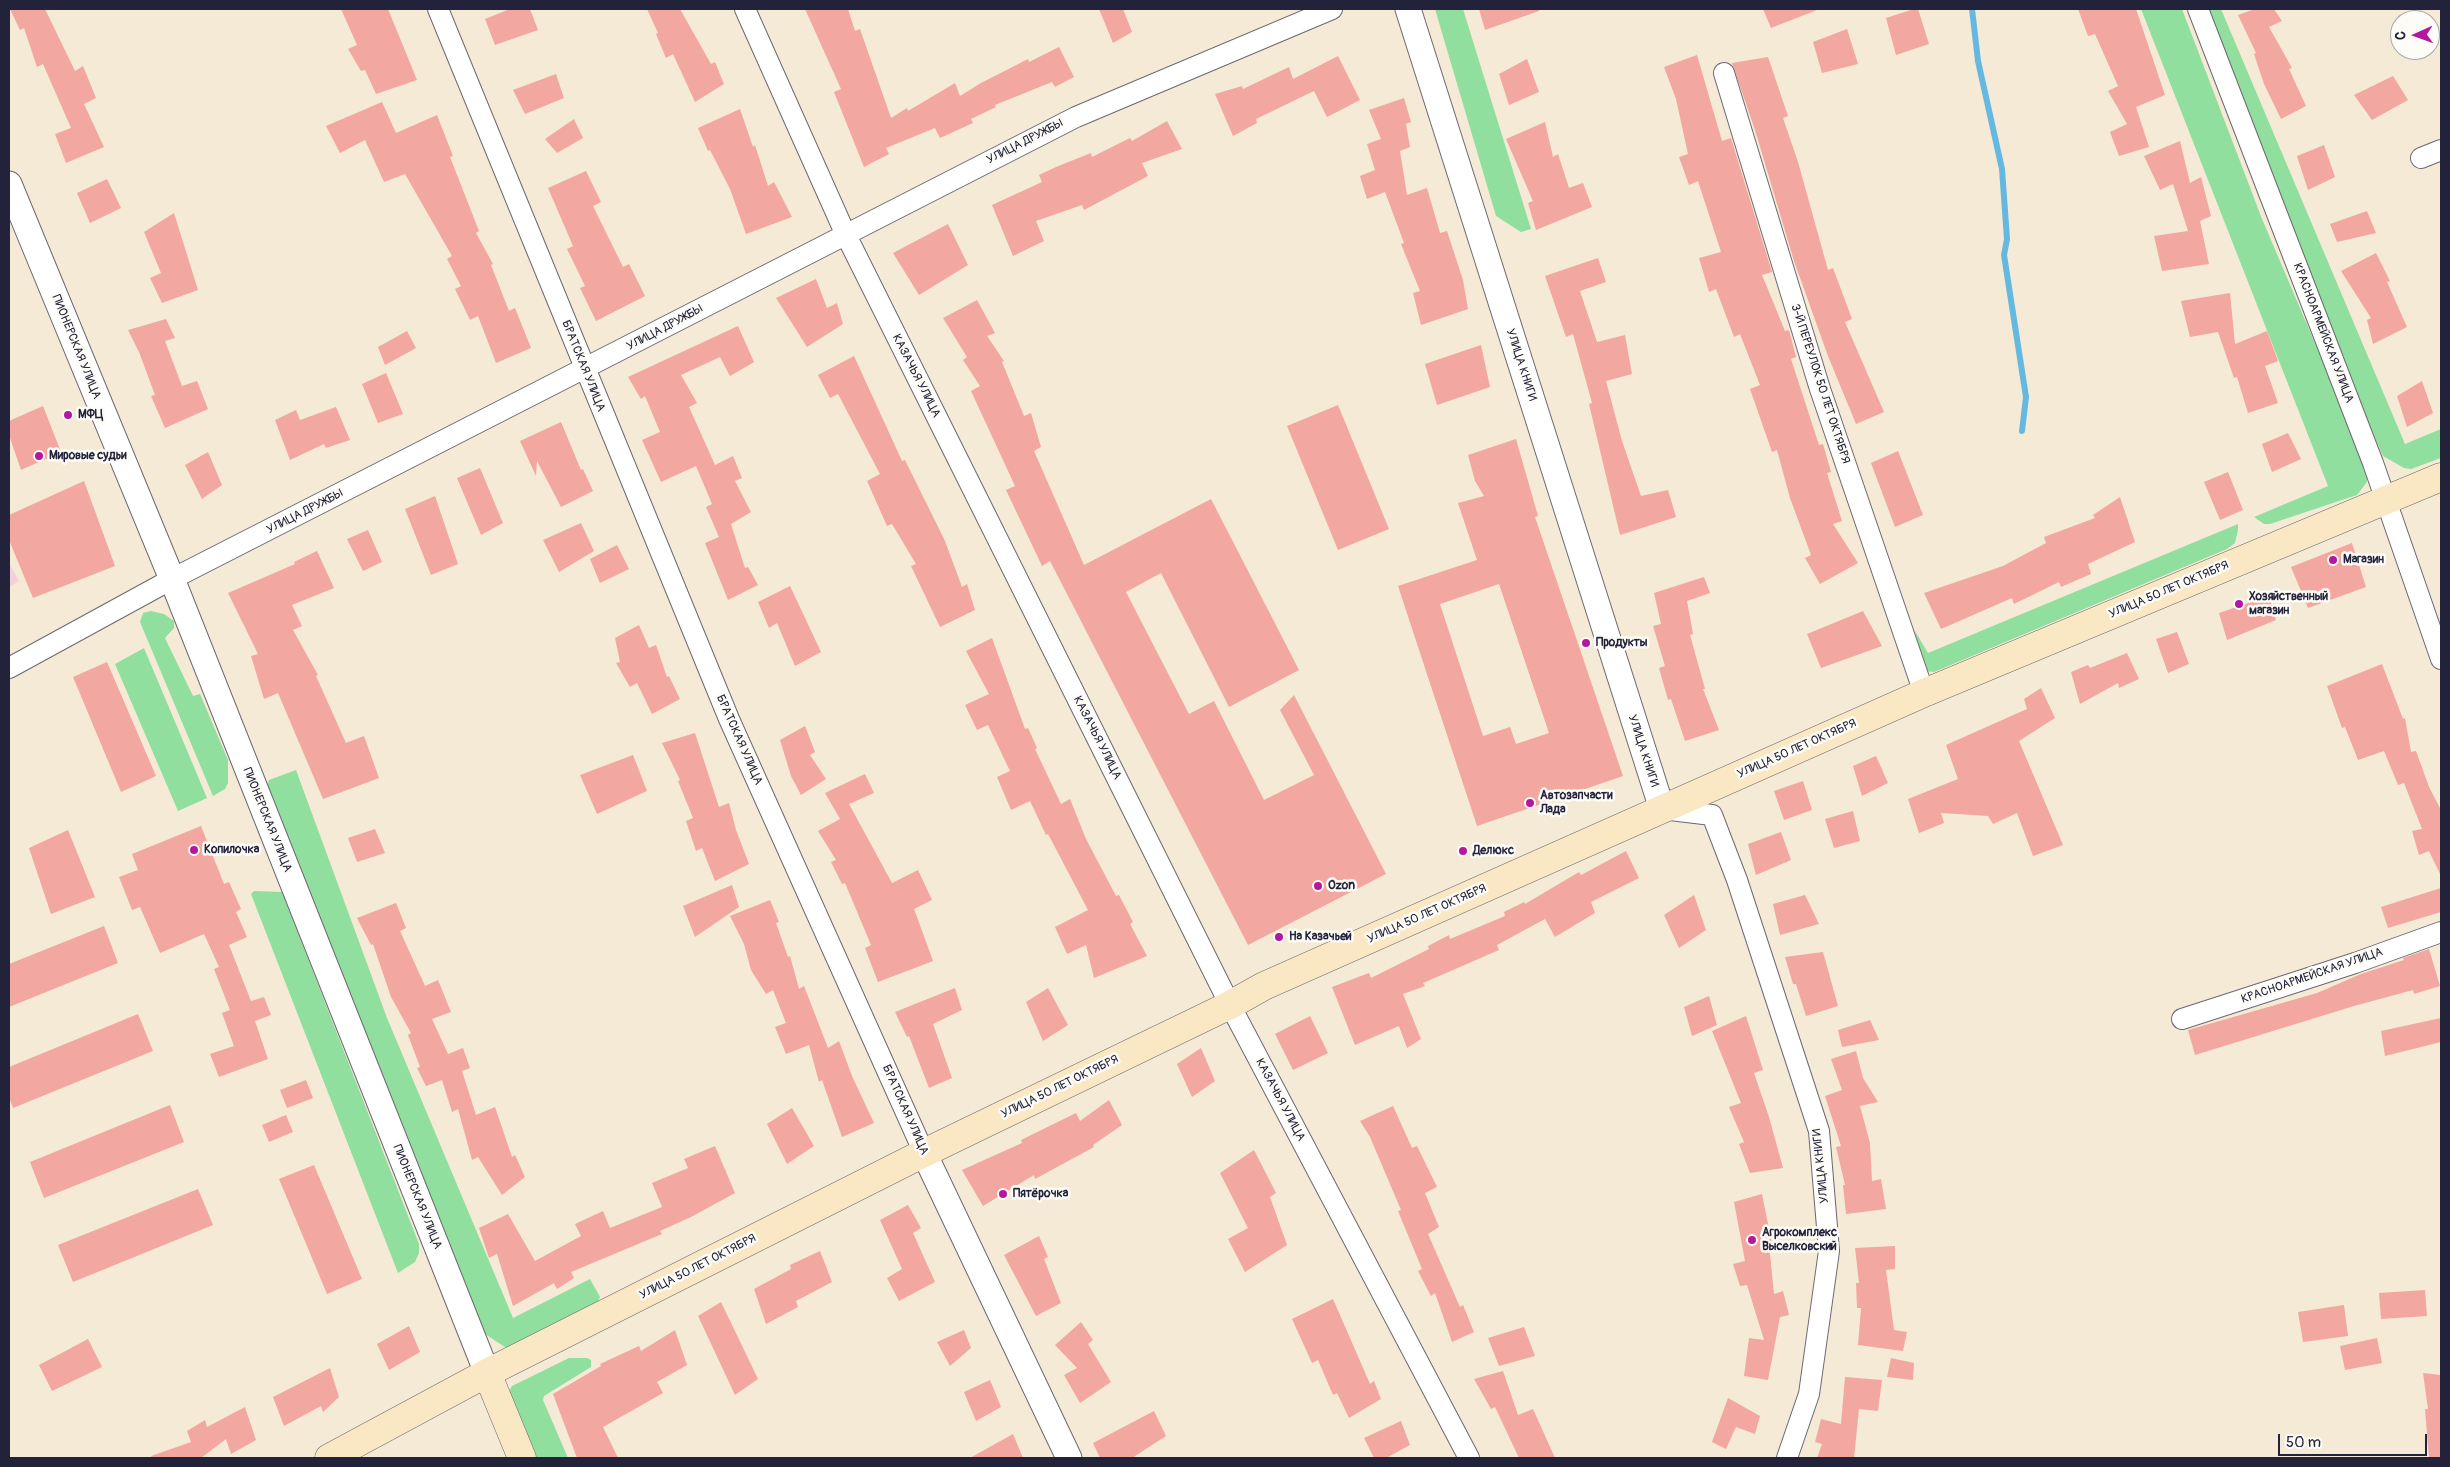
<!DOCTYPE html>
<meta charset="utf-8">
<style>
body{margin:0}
#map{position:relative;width:2450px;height:1467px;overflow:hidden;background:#f5ead5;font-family:Pangolin,sans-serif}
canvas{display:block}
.frame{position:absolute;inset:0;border:10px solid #22223b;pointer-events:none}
.north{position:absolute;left:2390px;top:10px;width:50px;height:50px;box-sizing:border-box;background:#fdfcf7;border:1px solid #a5a5ac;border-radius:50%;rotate:268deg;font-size:14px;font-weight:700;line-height:20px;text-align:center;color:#22223b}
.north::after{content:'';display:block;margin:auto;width:18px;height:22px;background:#b5179e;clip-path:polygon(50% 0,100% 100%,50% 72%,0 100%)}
.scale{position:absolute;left:2278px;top:1434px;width:149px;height:22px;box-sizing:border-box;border:2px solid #22223b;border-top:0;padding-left:6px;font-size:15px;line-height:18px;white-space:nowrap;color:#22223b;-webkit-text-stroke:4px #fdfcf7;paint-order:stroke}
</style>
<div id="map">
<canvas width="2450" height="1467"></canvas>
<div class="frame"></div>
<div class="north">С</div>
<div class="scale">50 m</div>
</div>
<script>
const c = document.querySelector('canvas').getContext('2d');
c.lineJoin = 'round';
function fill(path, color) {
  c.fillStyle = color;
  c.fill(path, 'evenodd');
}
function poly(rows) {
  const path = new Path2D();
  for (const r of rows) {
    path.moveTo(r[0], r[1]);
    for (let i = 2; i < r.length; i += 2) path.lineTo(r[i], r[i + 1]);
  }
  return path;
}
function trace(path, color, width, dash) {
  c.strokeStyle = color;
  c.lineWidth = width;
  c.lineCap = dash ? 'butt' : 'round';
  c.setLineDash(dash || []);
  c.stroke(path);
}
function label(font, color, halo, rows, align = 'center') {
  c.font = font + ' Pangolin,sans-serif';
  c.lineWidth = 5;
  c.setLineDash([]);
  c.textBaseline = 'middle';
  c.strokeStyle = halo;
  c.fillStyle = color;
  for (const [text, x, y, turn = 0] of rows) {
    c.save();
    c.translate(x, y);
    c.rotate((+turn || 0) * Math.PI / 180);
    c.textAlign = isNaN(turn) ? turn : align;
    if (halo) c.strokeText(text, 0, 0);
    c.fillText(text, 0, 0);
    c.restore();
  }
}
const built = poly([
 [9,563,19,581,9,587]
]);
const green = poly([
 [1435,9,1463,9,1531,229,1521,232,1496,216],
 [2141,9,2182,9,2262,219,2367,465,2367,482,2357,495,2270,524,2264,524,2254,517,2328,486],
 [2199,9,2221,9,2405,444,2441,429,2441,458,2411,469,2404,468,2383,456,2282,229],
 [2238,524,2238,530,2235,543,2227,549,1934,672,1924,671,1915,631,1928,653],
 [151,611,164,614,174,621,174,628,165,638,193,696,200,694,228,760,228,783,225,789,213,796,140,622,143,613],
 [144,648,207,798,178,811,115,664],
 [296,770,387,1018,513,1318,590,1279,600,1297,597,1304,508,1349,485,1334,266,788,269,780],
 [254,891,282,892,419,1244,419,1253,415,1262,398,1273,251,894],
 [569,1358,587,1358,591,1360,591,1367,544,1396,543,1400,568,1458,534,1458,509,1396,509,1391,512,1386]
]);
const stream = poly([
 [1972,9,1978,61,2002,169,2007,239,2004,255,2026,397,2022,431]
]);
const building = poly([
 [10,9,45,9,75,71,83,66,96,98,84,104,104,147,66,163,55,134,71,128,43,64,37,67,24,28,20,30],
 [341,9,388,9,417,80,376,94,365,70,361,71,348,49,357,45],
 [510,9,530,9,538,30,495,45,485,19],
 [647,9,680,9,711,64,715,62,724,84,695,102,673,54,666,58,656,34,658,33],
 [805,9,848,9,855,31,860,29,891,118,907,108,908,111,955,83,960,96,981,83,1028,59,1029,62,1059,47,1074,77,1055,87,1052,82,995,105,996,107,971,119,973,123,940,138,935,128,886,148,889,154,864,167,834,92,841,89],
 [1099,9,1123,9,1132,32,1113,43],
 [1479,9,1538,9,1539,11,1485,30],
 [1763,9,1817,9,1817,10,1771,28],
 [1914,9,1918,9,1929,44,1896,55,1886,18],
 [2078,9,2136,9,2165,95,2136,107,2149,147,2119,156,2110,132,2127,124,2108,91,2118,86,2095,34,2088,36],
 [2255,9,2274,9,2282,21,2269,27,2292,68,2289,69,2306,106,2281,119,2264,84,2254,54,2256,53,2238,15],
 [1847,29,1858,64,1822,73,1813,42],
 [1697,55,1722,141,1731,138,1772,272,1762,275,1785,331,1789,330,1796,357,1791,359,1819,445,1823,444,1831,472,1827,473,1842,521,1833,524,1858,563,1820,584,1805,558,1811,555,1790,498,1777,450,1772,452,1750,389,1760,385,1740,334,1734,337,1716,289,1709,292,1699,258,1721,252,1698,181,1689,185,1679,157,1688,154,1676,99,1664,67],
 [1338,56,1360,100,1327,117,1314,91,1256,119,1257,123,1233,136,1215,94,1242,86,1243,89,1289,67,1293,79],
 [1768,57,1788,116,1783,118,1798,162,1828,270,1833,268,1852,319,1845,322,1884,412,1856,424,1828,356,1794,261,1755,130,1732,63],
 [1527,59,1539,92,1509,105,1499,74],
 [556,74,564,98,525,114,513,90],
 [2393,76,2408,100,2372,120,2354,95],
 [1404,98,1411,122,1406,124,1410,147,1400,151,1407,195,1427,188,1440,233,1447,231,1463,280,1468,309,1421,325,1413,293,1420,291,1401,244,1404,243,1385,192,1367,199,1360,176,1375,170,1367,144,1381,139,1369,110],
 [382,102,396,133,437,115,453,156,450,157,479,231,476,233,493,264,491,265,509,311,515,308,531,348,496,363,478,316,470,320,455,289,461,286,447,259,452,256,405,174,384,182,365,140,340,153,326,126],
 [740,109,753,147,755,145,768,186,774,182,792,217,746,234,730,189,710,150,708,151,698,128],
 [574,119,583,138,557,153,545,139],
 [1167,121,1182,149,1142,163,1148,176,1084,210,1082,205,1036,221,1044,241,1013,256,992,205,1042,182,1039,175,1056,167,1091,153,1092,157,1130,138,1132,141],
 [1545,122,1553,157,1558,154,1569,188,1583,183,1592,207,1536,230,1528,203,1533,201,1506,139],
 [2180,141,2190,183,2201,177,2211,216,2200,221,2209,264,2162,271,2154,236,2188,231,2173,184,2160,190,2144,156],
 [2324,145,2335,177,2308,190,2297,156],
 [586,171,601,202,593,206,623,267,629,264,645,296,596,321,580,288,585,286,567,249,573,246,548,188],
 [107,179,121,208,90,223,77,193],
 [2367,211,2376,233,2337,242,2330,224],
 [174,213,198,290,162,303,150,278,161,273,144,232],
 [948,224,968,265,919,295,893,253],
 [2376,253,2390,281,2387,282,2407,327,2373,344,2367,320,2371,318,2341,271],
 [1598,258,1606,282,1580,291,1597,342,1625,335,1632,374,1606,381,1622,441,1641,496,1668,490,1676,517,1620,535,1589,404,1592,403,1573,334,1566,337,1545,276],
 [816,279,827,308,837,303,843,324,807,347,776,298],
 [2230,293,2235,344,2267,331,2278,361,2265,366,2278,403,2248,413,2237,377,2234,378,2218,332,2190,337,2181,301],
 [977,300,995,333,987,336,1004,361,1002,362,1024,416,1031,413,1041,447,1034,451,1084,565,1211,499,1299,670,1229,707,1161,573,1126,592,1189,714,1214,701,1264,800,1314,775,1280,710,1294,695,1386,874,1248,945,1050,561,1042,566,1006,490,1015,486,971,391,980,386,963,360,967,357,943,318],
 [166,319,175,338,165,341,182,386,197,381,208,409,165,428,151,396,155,395,139,352,128,330],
 [738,326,754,362,730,376,720,357,681,375,697,403,689,407,715,465,733,456,742,478,735,481,751,512,731,524,745,568,748,567,758,585,728,600,705,543,719,537,706,507,712,504,696,466,661,482,642,440,660,432,645,396,641,399,628,377],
 [407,331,416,348,385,365,378,347],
 [1481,345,1490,387,1437,405,1425,364],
 [854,356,902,461,905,460,945,541,962,587,967,584,975,610,940,627,911,566,916,564,892,524,887,526,867,481,880,474,838,394,830,398,818,375],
 [386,373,403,414,378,423,362,384],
 [2422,381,2433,413,2407,427,2397,396],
 [1338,405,1389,529,1338,550,1287,426],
 [43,406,61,452,21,470,9,435,9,421],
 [336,407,350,440,326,448,324,444,290,460,275,420,296,410,300,420],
 [561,422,581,470,583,469,593,491,561,507,537,461,536,476,520,441],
 [2288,433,2301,459,2272,472,2262,444],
 [1516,439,1538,516,1535,517,1623,776,1477,826,1398,586,1477,560,1458,503,1484,496,1475,481,1468,455],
 [1499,584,1549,733,1516,744,1510,727,1483,736,1440,604],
 [1898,451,1923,515,1895,527,1871,463],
 [208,452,222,485,202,499,185,465],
 [480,468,503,523,481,535,457,478],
 [2228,472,2243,510,2220,520,2204,482],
 [84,481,115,566,33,598,9,540,9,515],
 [435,496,458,564,431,575,405,509],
 [2120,497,2135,542,2088,564,2091,574,2061,587,2059,582,2014,604,2012,598,1941,629,1924,593,2003,566,2046,543,2044,537,2095,518,2093,515],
 [581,523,594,551,559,572,543,540],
 [368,530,382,562,363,571,347,539],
 [2352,543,2366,587,2308,608,2291,567],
 [617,545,629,569,600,583,590,559],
 [317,551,334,588,292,605,302,626,293,630,318,675,316,676,346,743,364,736,379,778,323,799,278,693,264,699,251,656,258,654,228,593,295,564,294,562],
 [1704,577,1710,593,1687,601,1693,634,1690,635,1705,689,1703,689,1719,730,1685,741,1671,699,1668,700,1659,668,1665,666,1653,626,1661,624,1654,593],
 [790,586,821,652,795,666,777,623,769,628,758,602],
 [2269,596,2276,620,2227,640,2219,613],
 [1863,611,1882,646,1821,668,1807,634],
 [639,625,649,648,656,645,667,677,669,676,680,699,652,714,637,683,630,687,616,663,620,662,615,638],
 [2177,632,2189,664,2168,673,2156,639],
 [992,638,1025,729,1028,728,1037,748,1035,749,1061,804,1070,799,1086,839,1116,896,1119,895,1133,922,1130,924,1147,956,1094,978,1086,945,1067,954,1055,927,1088,910,1048,834,1046,835,1030,801,1011,810,997,777,1010,771,988,725,977,730,965,705,989,694,966,651],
 [2127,653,2139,679,2119,688,2118,683,2080,704,2071,672,2088,665,2090,668],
 [107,662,156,776,121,792,73,677],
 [2382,664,2403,719,2405,718,2411,752,2416,751,2429,787,2441,810,2441,876,2429,851,2419,855,2412,831,2422,829,2404,783,2398,785,2384,751,2358,760,2345,727,2342,728,2327,686],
 [2041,688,2055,718,2019,741,2063,845,2033,856,2017,813,1993,824,1988,816,1941,813,1944,823,1919,833,1908,799,1958,779,1946,745,2027,709,2024,699],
 [805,726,815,752,810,755,826,779,801,795,791,776,780,740],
 [695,733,719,807,729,803,736,830,749,864,715,881,702,848,696,851,686,821,693,818,678,781,680,780,662,743],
 [633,755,647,791,597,814,580,775],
 [1876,756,1888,783,1862,796,1853,766],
 [865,774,874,793,849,804,892,883,918,870,932,900,914,909,933,961,878,982,865,948,871,945,845,883,842,884,831,862,836,860,818,831,840,819,825,793],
 [1803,781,1812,810,1784,820,1774,791],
 [1853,811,1860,841,1834,848,1825,819],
 [201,826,224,884,229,882,241,909,236,912,247,937,229,945,251,1001,264,997,271,1015,255,1021,268,1059,219,1077,210,1054,234,1046,222,1013,230,1010,214,969,219,967,204,934,160,953,140,907,132,910,119,877,138,870,132,854],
 [375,829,385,853,357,862,348,838],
 [68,830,95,897,51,914,29,848],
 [1781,832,1791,860,1756,875,1748,844],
 [1626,851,1639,878,1591,902,1595,913,1555,937,1545,919,1497,945,1499,950,1423,983,1425,986,1403,994,1421,1039,1407,1048,1399,1026,1355,1045,1332,987,1369,973,1371,978,1429,949,1428,946,1449,935,1450,939,1505,916,1504,912,1524,902,1525,904,1579,872,1581,875],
 [732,885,739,907,695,937,683,906],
 [2441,888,2441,912,2388,928,2381,907],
 [1694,895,1706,930,1679,948,1664,915],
 [1805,895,1819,924,1780,935,1773,904],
 [770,900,779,922,776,923,788,957,790,956,799,989,804,986,828,1048,839,1041,852,1076,874,1123,842,1137,822,1080,819,1082,809,1045,786,1054,775,1027,786,1023,773,990,766,994,751,970,744,944,730,916],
 [396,903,406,928,400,931,425,986,438,980,451,1012,432,1019,448,1054,463,1048,470,1068,462,1071,476,1115,495,1107,512,1157,515,1155,525,1177,502,1195,478,1157,472,1160,458,1109,452,1112,442,1080,426,1086,417,1068,420,1067,408,1035,411,1033,391,997,373,944,371,945,357,918],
 [104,926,118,963,9,1007,9,964],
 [2429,949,2440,986,2414,994,2413,990,2354,1006,2195,1055,2188,1030,2317,993,2361,974,2404,960,2403,958],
 [1823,952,1838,1006,1806,1016,1796,984,1793,984,1785,957],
 [955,988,962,1010,933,1024,952,1078,929,1088,909,1036,907,1037,895,1012],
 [1048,988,1068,1025,1043,1041,1026,1002],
 [1709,996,1717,1025,1692,1036,1684,1007],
 [138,1014,153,1051,13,1108,9,1097,9,1067],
 [1310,1016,1328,1053,1293,1070,1275,1034],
 [1746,1016,1763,1070,1754,1073,1769,1117,1783,1168,1750,1173,1739,1144,1744,1142,1729,1107,1741,1103,1712,1031],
 [2441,1018,2441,1042,2385,1056,2381,1031],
 [1870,1020,1879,1040,1842,1047,1838,1030],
 [1201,1048,1215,1081,1192,1097,1177,1064],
 [1856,1051,1863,1078,1878,1102,1860,1106,1870,1143,1872,1181,1881,1179,1886,1209,1846,1214,1843,1185,1845,1185,1836,1147,1841,1146,1825,1096,1842,1090,1831,1059],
 [306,1080,313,1098,287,1108,280,1090],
 [1109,1100,1122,1125,1093,1145,1094,1147,1035,1179,1034,1175,983,1206,962,1170,1022,1143,1021,1140,1076,1113,1080,1121],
 [170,1105,184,1142,44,1198,30,1162],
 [1393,1106,1412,1148,1417,1146,1437,1187,1425,1193,1439,1227,1428,1234,1460,1307,1463,1305,1474,1332,1452,1342,1435,1293,1431,1296,1418,1271,1422,1269,1398,1211,1401,1210,1370,1137,1360,1121],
 [792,1108,814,1146,787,1164,767,1124],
 [286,1115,293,1132,269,1142,262,1125],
 [715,1146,735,1193,691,1217,660,1231,662,1234,571,1272,574,1278,557,1289,554,1283,513,1306,497,1254,489,1258,479,1228,508,1214,535,1261,581,1236,575,1224,603,1211,610,1228,662,1207,652,1183,688,1168,684,1159],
 [1254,1150,1276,1193,1270,1197,1287,1245,1245,1272,1228,1239,1248,1228,1220,1173],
 [314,1165,362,1279,327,1294,279,1179],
 [198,1189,213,1225,73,1282,58,1245],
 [1762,1194,1772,1244,1769,1244,1774,1294,1783,1291,1789,1315,1780,1317,1768,1380,1744,1376,1749,1338,1764,1340,1747,1285,1740,1286,1733,1264,1745,1261,1734,1202],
 [908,1205,921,1228,913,1233,935,1282,899,1301,887,1278,902,1269,880,1220],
 [1039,1236,1048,1257,1044,1259,1061,1303,1036,1316,1004,1255],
 [1895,1246,1895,1269,1886,1270,1894,1330,1907,1332,1903,1351,1858,1345,1861,1308,1857,1308,1856,1283,1859,1283,1855,1248],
 [820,1251,832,1282,796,1301,798,1307,766,1324,754,1289,791,1269,790,1265],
 [2425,1290,2427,1316,2381,1319,2379,1293],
 [1333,1299,1370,1384,1374,1381,1381,1399,1349,1418,1337,1393,1333,1395,1318,1360,1312,1363,1292,1319],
 [721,1302,758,1379,735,1395,698,1316],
 [2344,1305,2348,1336,2303,1342,2298,1312],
 [1081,1322,1093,1340,1088,1344,1111,1382,1080,1403,1064,1375,1077,1368,1055,1345],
 [409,1326,420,1352,389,1370,377,1344],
 [1524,1327,1535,1356,1499,1366,1488,1338],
 [675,1330,687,1365,657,1382,663,1393,603,1427,618,1458,577,1458,553,1394,601,1366,600,1364,639,1346,641,1351],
 [964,1330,971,1348,950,1366,937,1342],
 [2377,1338,2382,1363,2345,1370,2340,1346],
 [88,1339,102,1367,52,1391,39,1365],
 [1891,1358,1914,1363,1913,1380,1887,1377],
 [330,1368,339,1397,323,1412,321,1406,284,1426,273,1397],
 [1503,1371,1518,1415,1533,1409,1555,1458,1519,1458,1495,1407,1491,1409,1474,1379],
 [2423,1373,2441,1375,2441,1458,2429,1458,2425,1409,2428,1409],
 [1845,1377,1882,1380,1878,1411,1859,1409,1854,1458,1817,1458,1822,1444,1815,1442,1821,1419,1841,1424],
 [990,1380,1001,1407,976,1421,964,1392],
 [1728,1398,1760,1416,1755,1434,1736,1427,1726,1449,1712,1442],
 [245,1407,256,1440,231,1454,226,1439,201,1458,152,1458,151,1456,191,1442,187,1431,205,1420,207,1427],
 [1154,1411,1166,1436,1132,1458,1100,1458,1093,1443],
 [1401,1421,1410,1445,1386,1458,1374,1458,1364,1438],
 [1013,1434,1023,1458,970,1458]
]);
const minor = poly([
 [438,9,729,719,924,1153],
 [745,9,845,233,1230,1005,1469,1458],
 [2198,9,2373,463,2441,659],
 [1724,73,1820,389,1924,693],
 [2421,158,2441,150],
 [9,668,172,579,1076,117,1332,9],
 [1662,809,1712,815,1737,880,1819,1131,1829,1251,1809,1394,1787,1458],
 [2182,1019,2355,963,2441,932]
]);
const tertiary = poly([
 [1408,9,1662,809],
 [9,184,172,579,487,1373],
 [924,1153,1069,1458]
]);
const secondary = poly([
 [487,1373,522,1458],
 [329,1458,487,1373,924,1153,1230,1005,1264,986,1924,693,2441,477]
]);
const markers = [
 [68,415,5,"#b5179e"],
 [39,456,5,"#b5179e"],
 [2333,560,5,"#b5179e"],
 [2239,604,5,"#b5179e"],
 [1586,643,5,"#b5179e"],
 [1530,803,5,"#b5179e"],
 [194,850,5,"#b5179e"],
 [1463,851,5,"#b5179e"],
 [1318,886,5,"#b5179e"],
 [1279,937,5,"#b5179e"],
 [1003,1194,5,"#b5179e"],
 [1752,1240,5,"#b5179e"]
];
const streetNames = [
 ["УЛИЦА ДРУЖБЫ",1025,142,-27],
 ["УЛИЦА ДРУЖБЫ",665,328,-28],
 ["КРАСНОАРМЕЙСКАЯ УЛИЦА",2323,333,69],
 ["ПИОНЕРСКАЯ УЛИЦА",76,347,68],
 ["УЛИЦА КНИГИ",1521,365,72],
 ["БРАТСКАЯ УЛИЦА",583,366,68],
 ["КАЗАЧЬЯ УЛИЦА",916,376,63],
 ["3-Й ПЕРЕУЛОК 50 ЛЕТ ОКТЯБРЯ",1820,384,72],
 ["УЛИЦА ДРУЖБЫ",305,512,-27],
 ["УЛИЦА 50 ЛЕТ ОКТЯБРЯ",2169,590,-23],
 ["КАЗАЧЬЯ УЛИЦА",1097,738,63],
 ["БРАТСКАЯ УЛИЦА",739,740,66],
 ["УЛИЦА 50 ЛЕТ ОКТЯБРЯ",1797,749,-24],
 ["УЛИЦА КНИГИ",1643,751,72],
 ["ПИОНЕРСКАЯ УЛИЦА",267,820,68],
 ["УЛИЦА 50 ЛЕТ ОКТЯБРЯ",1427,914,-24],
 ["КРАСНОАРМЕЙСКАЯ УЛИЦА",2312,976,-19],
 ["УЛИЦА 50 ЛЕТ ОКТЯБРЯ",1060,1087,-26],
 ["КАЗАЧЬЯ УЛИЦА",1280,1100,62],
 ["БРАТСКАЯ УЛИЦА",905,1110,66],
 ["УЛИЦА КНИГИ",1821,1166,-96],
 ["ПИОНЕРСКАЯ УЛИЦА",417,1197,68],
 ["УЛИЦА 50 ЛЕТ ОКТЯБРЯ",698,1267,-27]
];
const poiNames = [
 ["МФЦ",78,415],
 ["Мировые судьи",49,456],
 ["Магазин",2343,560],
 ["Хозяйственный",2249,597],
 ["магазин",2249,611],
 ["Продукты",1596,643],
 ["Автозапчасти",1540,796],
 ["Лада",1540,810],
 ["Копилочка",204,850],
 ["Делюкс",1473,851],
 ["Ozon",1328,886],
 ["На Казачьей",1289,937],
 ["Пятёрочка",1013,1194],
 ["Агрокомплекс",1762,1233],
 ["Выселковский",1762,1247]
];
fill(built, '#f5cfdc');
fill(green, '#91df9e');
trace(stream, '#65b9e1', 6);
fill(building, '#f2a7a1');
trace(minor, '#6c6871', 22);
trace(tertiary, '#6c6871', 27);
trace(secondary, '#6c6871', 29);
trace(minor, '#fff', 20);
trace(tertiary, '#fff', 25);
trace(secondary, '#fae7c3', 28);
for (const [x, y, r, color] of markers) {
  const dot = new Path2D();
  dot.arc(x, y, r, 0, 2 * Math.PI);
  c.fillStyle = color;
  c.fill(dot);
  trace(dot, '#fdfcf7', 2);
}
label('12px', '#22223b', '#fdfcf7', streetNames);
label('bold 12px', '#22223b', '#fdfcf7', poiNames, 'left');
</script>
